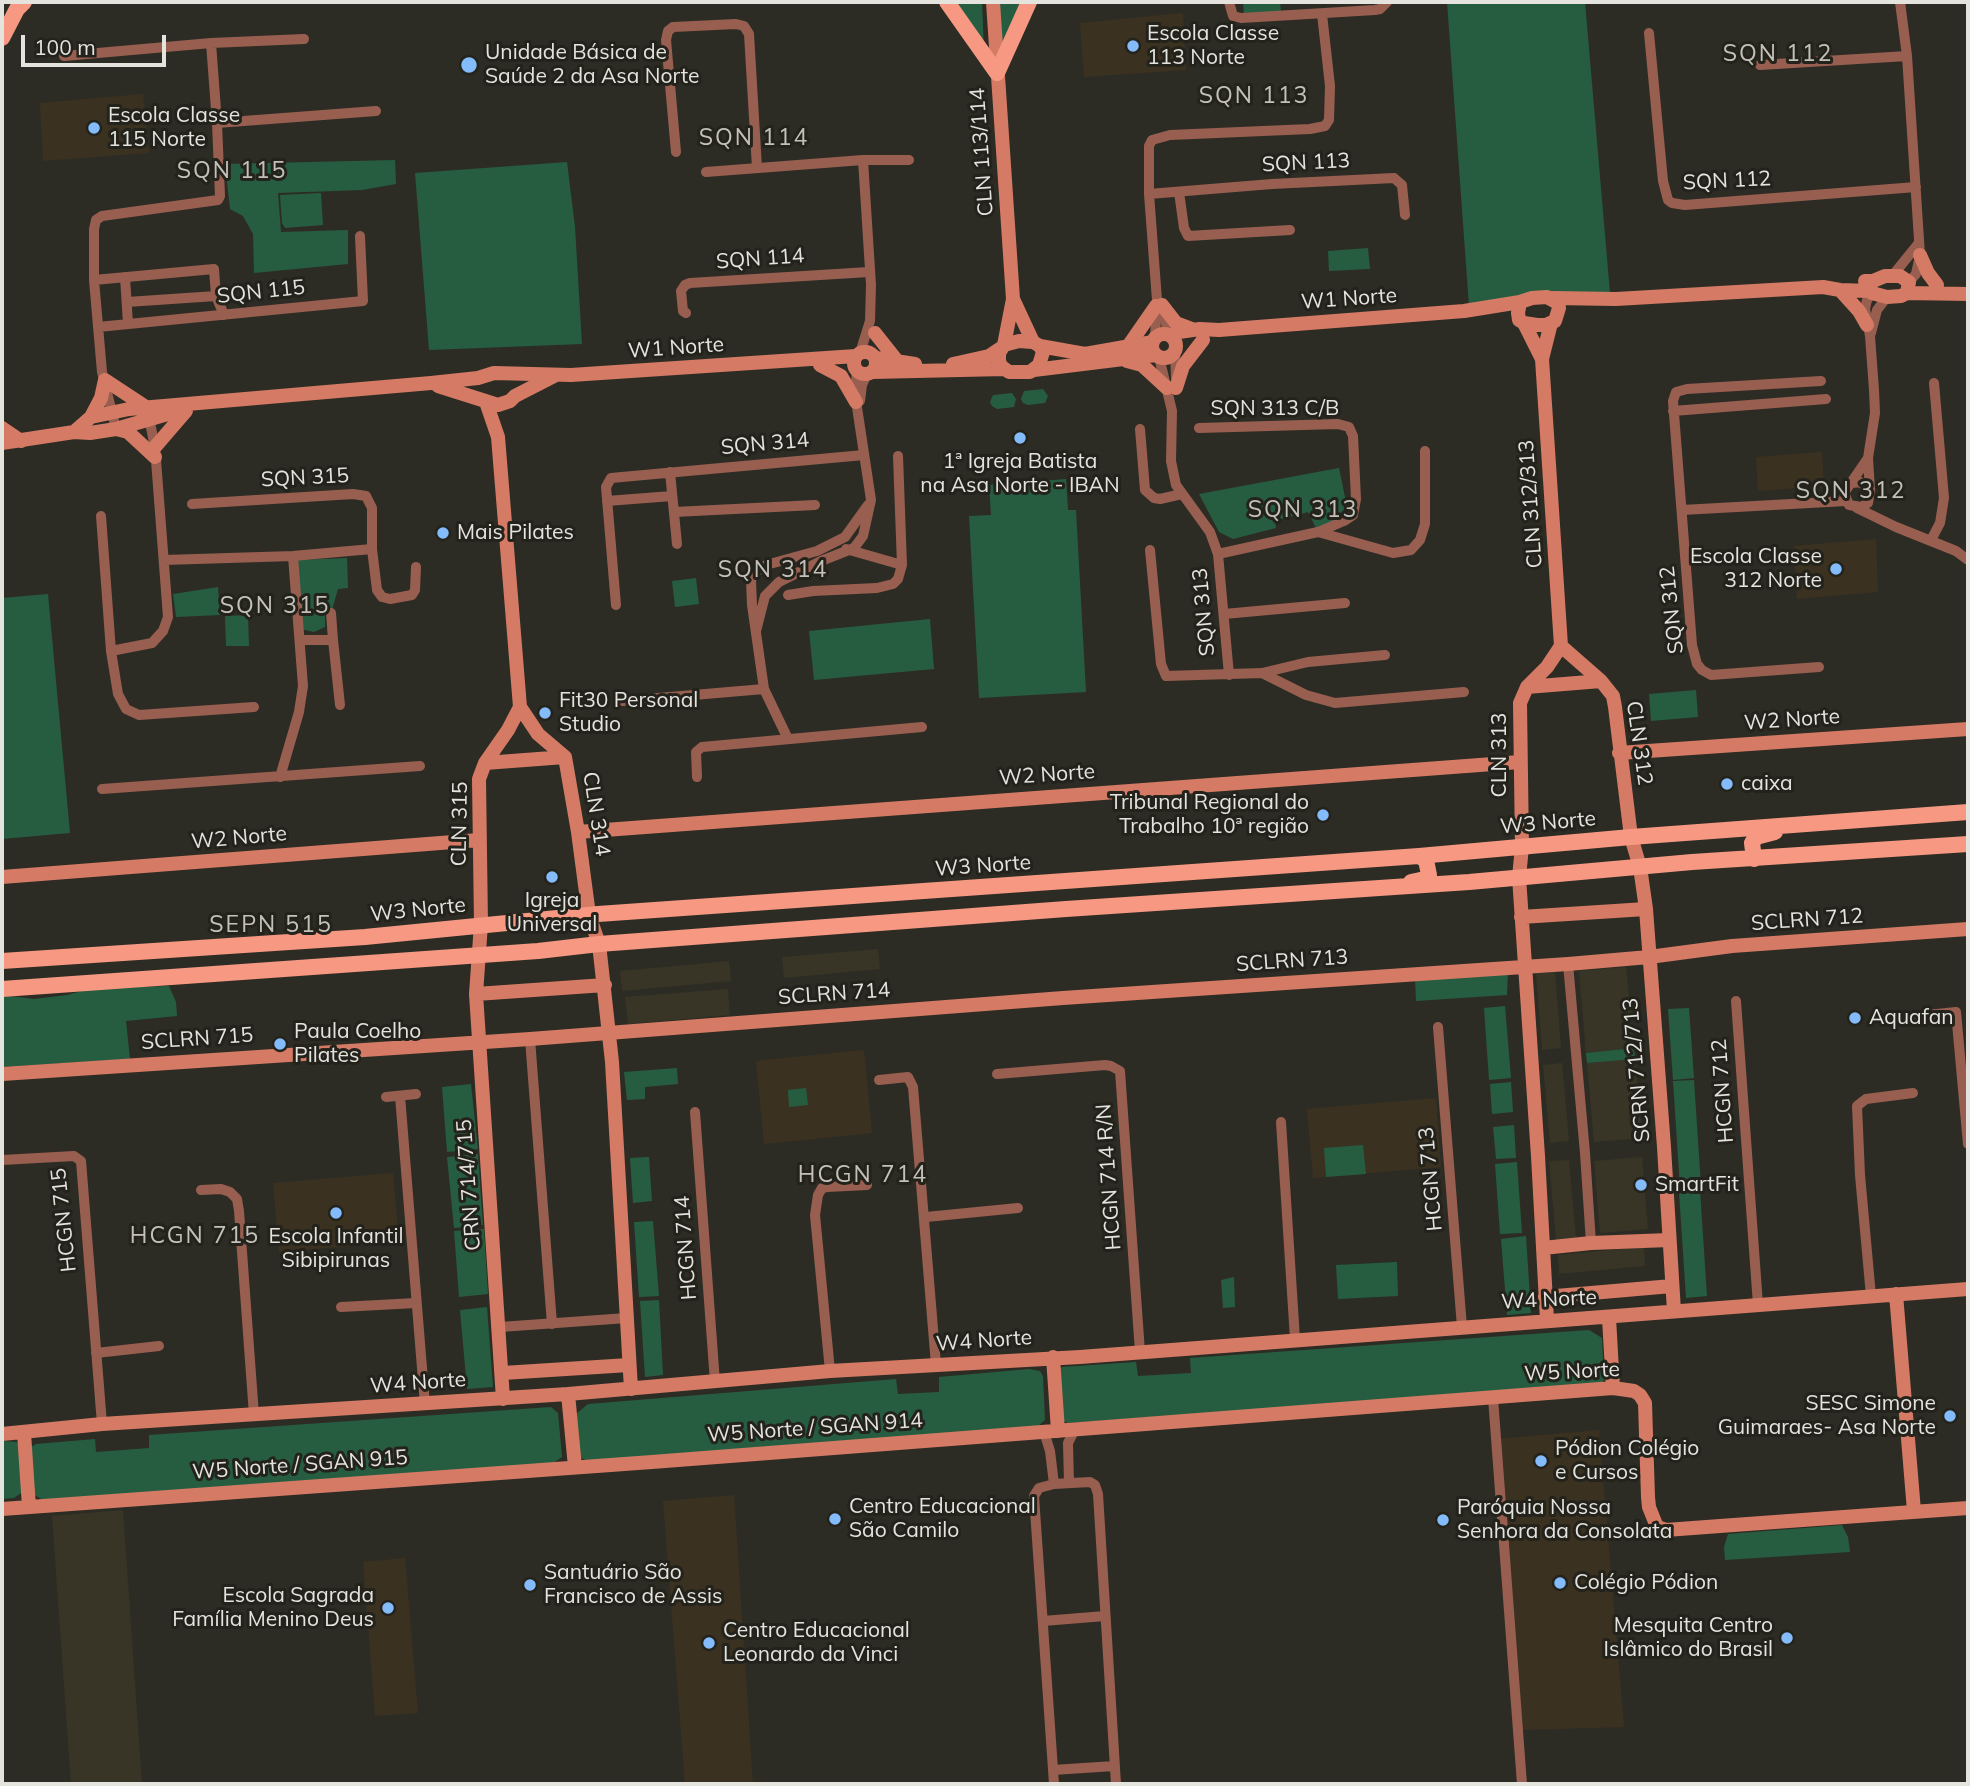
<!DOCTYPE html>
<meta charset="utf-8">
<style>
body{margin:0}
#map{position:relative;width:1970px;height:1786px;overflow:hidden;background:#2d2c24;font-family:Mulish,sans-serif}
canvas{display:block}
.frame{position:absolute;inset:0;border:4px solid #e4e3de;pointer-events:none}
.scale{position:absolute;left:21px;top:35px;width:145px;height:32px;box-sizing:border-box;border:4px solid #e4e3de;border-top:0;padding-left:9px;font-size:21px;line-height:24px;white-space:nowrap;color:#e4e3de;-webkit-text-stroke:5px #23221b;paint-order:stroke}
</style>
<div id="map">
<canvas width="1970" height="1786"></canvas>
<div class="frame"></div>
<div class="scale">100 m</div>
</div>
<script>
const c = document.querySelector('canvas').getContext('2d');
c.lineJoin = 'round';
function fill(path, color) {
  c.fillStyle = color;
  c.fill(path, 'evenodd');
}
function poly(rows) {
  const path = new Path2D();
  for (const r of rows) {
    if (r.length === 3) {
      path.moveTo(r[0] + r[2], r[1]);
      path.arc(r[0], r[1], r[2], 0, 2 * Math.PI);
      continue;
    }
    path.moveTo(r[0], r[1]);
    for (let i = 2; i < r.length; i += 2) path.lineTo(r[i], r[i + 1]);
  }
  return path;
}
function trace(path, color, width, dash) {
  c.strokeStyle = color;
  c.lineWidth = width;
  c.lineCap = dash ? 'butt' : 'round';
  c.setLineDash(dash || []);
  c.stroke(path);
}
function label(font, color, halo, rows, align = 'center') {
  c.font = font + ' Mulish,sans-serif';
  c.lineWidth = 6;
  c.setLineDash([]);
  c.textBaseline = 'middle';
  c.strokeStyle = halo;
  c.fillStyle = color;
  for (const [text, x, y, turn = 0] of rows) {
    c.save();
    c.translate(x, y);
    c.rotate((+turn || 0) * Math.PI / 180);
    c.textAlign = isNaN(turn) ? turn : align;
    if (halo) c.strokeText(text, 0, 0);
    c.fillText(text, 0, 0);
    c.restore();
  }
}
const built = poly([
 [878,949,880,969,784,978,782,957],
 [729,961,731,981,622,991,620,971],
 [1626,967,1634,1048,1586,1053,1579,971],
 [1555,972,1561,1048,1542,1050,1536,973],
 [728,989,730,1015,628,1024,625,997],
 [1635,1059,1642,1138,1594,1142,1587,1063],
 [1562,1063,1569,1141,1550,1143,1543,1065],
 [1642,1157,1648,1229,1600,1233,1594,1161],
 [1569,1160,1576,1238,1556,1240,1549,1161],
 [1644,1247,1645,1266,1559,1274,1558,1255],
 [123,1510,142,1784,71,1784,52,1516]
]);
const education = poly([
 [1183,13,1186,70,1084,77,1080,23],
 [143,94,149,153,43,161,40,103],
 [1822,452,1824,486,1758,491,1756,457],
 [1876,539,1878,592,1797,599,1794,546],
 [864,1050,872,1133,764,1144,756,1061],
 [1436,1098,1441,1167,1313,1178,1307,1109],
 [393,1173,399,1242,279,1252,273,1183],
 [1599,1430,1624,1727,1519,1730,1497,1439],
 [734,1495,753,1784,685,1784,663,1501],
 [405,1558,418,1713,375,1716,363,1562]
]);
const green = poly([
 [951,2,982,2,984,51],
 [997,2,1025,2,1002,51],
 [1243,2,1280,2,1281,13,1244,15],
 [1447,2,1585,2,1610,293,1469,306],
 [395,160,396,184,362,190,278,193,281,232,348,230,348,264,254,273,253,234,243,216,230,209,225,164],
 [567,162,575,227,582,344,429,350,415,173],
 [321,193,323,225,285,228,282,223,280,195],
 [1368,248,1370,269,1329,271,1328,251],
 [1043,389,1048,396,1045,403,1028,405,1023,403,1021,399,1024,391],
 [1012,393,1016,399,1014,407,997,409,992,406,990,402,993,395],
 [1339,468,1347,507,1342,518,1316,528,1308,512,1275,521,1276,528,1233,539,1219,532,1199,494],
 [1066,479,1068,510,1076,510,1086,692,979,698,969,516,991,515,989,485],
 [347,558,348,588,338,589,332,610,325,614,325,627,314,632,301,629,297,560],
 [696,578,699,604,675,607,672,581],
 [218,587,220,615,176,617,173,594],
 [48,594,70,833,2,839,2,598],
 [248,615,249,646,226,646,225,616],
 [930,619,934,669,814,680,809,631],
 [1696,690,1698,717,1651,721,1649,694],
 [1508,972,1507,995,1416,1001,1415,978],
 [169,986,176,1002,177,1016,126,1021,130,1059,2,1067,2,995,34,999,67,995,89,989],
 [1505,1006,1511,1078,1489,1080,1484,1008],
 [1689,1008,1694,1078,1673,1080,1668,1009],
 [1634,1048,1635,1059,1587,1063,1586,1053],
 [677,1068,678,1084,645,1087,645,1099,627,1100,624,1072],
 [1694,1080,1701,1186,1680,1188,1673,1081],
 [1511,1082,1513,1112,1492,1114,1490,1084],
 [471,1084,478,1149,447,1152,442,1087],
 [806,1088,808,1105,789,1107,788,1090],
 [1514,1125,1516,1158,1496,1159,1493,1127],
 [1363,1145,1366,1174,1326,1177,1324,1148],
 [478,1154,483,1225,454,1228,447,1157],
 [649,1157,652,1201,633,1203,630,1158],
 [1517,1162,1522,1233,1500,1234,1495,1164],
 [1700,1190,1707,1296,1686,1298,1679,1192],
 [653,1221,659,1296,639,1297,634,1222],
 [484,1229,488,1294,459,1297,454,1231],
 [1526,1236,1531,1313,1507,1315,1501,1239],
 [1397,1262,1398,1296,1338,1299,1336,1265],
 [1234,1277,1235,1307,1223,1308,1221,1280],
 [659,1300,663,1375,645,1377,640,1301],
 [487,1307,493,1387,467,1389,460,1310],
 [1589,1330,1602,1338,1604,1380,1600,1385,1068,1423,1063,1421,1057,1370,1062,1367,1136,1362,1138,1376,1191,1373,1190,1358],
 [1029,1369,1040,1371,1043,1376,1045,1420,1037,1427,588,1461,579,1457,576,1414,588,1404,896,1379,898,1394,939,1392,939,1377],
 [551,1407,558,1413,562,1457,552,1464,43,1500,33,1494,31,1447,36,1444,95,1439,96,1452,149,1448,149,1435],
 [2,1441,17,1442,20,1447,24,1491,14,1498,2,1499],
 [1842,1525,1848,1537,1850,1552,1725,1560,1724,1547,1728,1534]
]);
const street = poly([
 [1229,2,1233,16,1241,18,1375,10,1380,9,1387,2],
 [1900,2,1907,56,1920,255,1916,274,1909,282],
 [1649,33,1663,181,1668,200,1672,203,1685,205,1916,187],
 [64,56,211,43,304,39],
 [1760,65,1907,56],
 [217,123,376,111],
 [676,152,666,40,668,31,673,27,736,24,744,26,749,34,757,168],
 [706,172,863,160,909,160],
 [1179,192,1184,228,1188,236,1290,230],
 [1149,194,1272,184,1394,178,1402,185,1405,215],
 [1893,275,1919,243],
 [125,277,128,324],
 [94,280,214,269,216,296,224,315],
 [127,302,216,296],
 [1163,307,1168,334],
 [686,313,683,311,681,291,685,285,690,283,869,272],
 [98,327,363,301,360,236],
 [1871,333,1877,310,1887,297],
 [1155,338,1157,300,1149,194,1149,146,1152,140,1170,135,1310,129,1325,126,1329,120,1330,86,1322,14],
 [1175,352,1176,378],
 [860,353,870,321,871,285,863,160],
 [1159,357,1172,411,1171,461,1176,485,1210,532,1218,554,1229,675],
 [860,401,862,385,867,374],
 [1673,411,1826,399],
 [1199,428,1338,424,1349,427,1353,436,1356,499,1353,515,1344,521,1318,532,1218,554],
 [116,429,102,372,94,280,94,229,96,220,102,216,218,200,220,196,217,123,211,43],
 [1140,429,1145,490,1154,498,1160,499,1182,494],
 [898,456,902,565],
 [670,472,677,544],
 [1852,483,1860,482,1870,490,1868,503,1861,507,1849,505,1844,493,1868,458],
 [1870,490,1868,458,1875,413,1874,390,1870,336,1865,309,1867,300,1872,293],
 [607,501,672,496],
 [192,504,353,494,366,496,372,508,372,549,377,590,382,597,390,599,412,595,415,590,416,567],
 [1857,508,1896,527,1956,551,1968,560],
 [1682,510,1846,501],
 [674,512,815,505],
 [101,516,111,651,118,694,126,709,139,715,254,707],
 [1318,532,1393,553,1411,550,1420,540,1425,524,1425,451],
 [1931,540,1940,523,1944,498,1934,383],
 [1150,550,1161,664,1166,676,1262,673,1308,662,1385,655],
 [164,560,293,556,372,549],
 [788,595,813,591,877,588,893,584,898,579,902,565,846,549],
 [616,605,606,487,611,478,864,455],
 [1224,614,1345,603],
 [756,631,765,596,779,582,821,561,854,548,863,536,871,500,855,394,857,370],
 [300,640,333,640,331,613],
 [333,640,340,705],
 [111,651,152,643,163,631,168,617,155,447,148,413],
 [1819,667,1711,675,1702,670,1697,664,1692,645,1673,401,1676,392,1687,389,1821,381],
 [1262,673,1306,695,1335,703,1464,692],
 [623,701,764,689],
 [788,739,764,689,752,605,751,581,753,574,766,565,817,551,845,537,868,505],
 [280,777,299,712,303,686,293,556],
 [697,777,696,752,702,747,922,727],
 [102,789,420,766],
 [1568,964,1585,1153,1591,1243],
 [1736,1001,1758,1305],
 [1908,1017,1956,1012,1968,1144],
 [1438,1027,1462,1327],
 [530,1039,552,1324],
 [997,1074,1105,1065,1111,1066,1120,1071,1140,1352],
 [879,1080,908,1077,913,1087,936,1365],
 [400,1096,425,1405],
 [386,1097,416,1094],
 [695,1112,715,1382],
 [1281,1122,1295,1339],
 [2,1160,74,1156,81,1161,102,1424],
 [201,1190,221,1189,230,1192,237,1199,239,1211,254,1415],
 [926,1217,1018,1208],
 [1871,1296,1860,1175,1857,1106,1866,1099,1913,1093],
 [341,1307,416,1303],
 [500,1327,627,1318],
 [96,1353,159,1346],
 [830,1371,815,1215,818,1195,822,1188,827,1187,867,1185],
 [1493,1398,1522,1784],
 [1044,1432,1050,1451,1054,1484],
 [1069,1483,1068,1443,1075,1429],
 [1043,1621,1105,1616],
 [1053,1770,1114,1766],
 [1054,1784,1034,1496,1039,1488,1054,1484,1090,1482,1095,1485,1098,1494,1116,1784]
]);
const secondary = poly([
 [993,2,1013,299,1004,345],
 [1920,255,1928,273,1937,285],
 [1865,281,1873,281,1885,276,1900,276,1909,282,1907,293],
 [1873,281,1870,286,1872,293,1887,297,1901,296,1907,293,1968,294],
 [1840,290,1859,311,1867,325],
 [1547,297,1558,303,1559,308,1555,321,1546,325,1537,325,1524,323,1519,320,1518,313,1520,302,1532,298,1547,297],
 [1553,298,1616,299,1823,287,1840,290,1870,291],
 [1013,299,1033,342],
 [1162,305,1176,323,1192,329],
 [1524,323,1542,359],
 [1551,323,1542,359,1561,646],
 [875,333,898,362],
 [1164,346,12],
 [1171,336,1179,332,1200,329,1219,330,1464,311,1520,302],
 [1019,341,1033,342,1040,346,1043,352,1039,365,1030,372,1009,372,1001,366,999,361,999,353,1004,345,1019,341],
 [1129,345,1156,306],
 [1040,346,1085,354,1153,342],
 [865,363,11],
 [876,358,915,364],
 [1127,361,1142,365,1167,388],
 [953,364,989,356,1001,348],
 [820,365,841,376,856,402],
 [1034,370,1156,355],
 [872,372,1005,369],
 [438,386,498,405,510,401,515,396,554,376],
 [1176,388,1183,366,1203,340],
 [486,402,498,437,520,707,538,734,565,757,578,832,589,915,599,944,612,1062,631,1389],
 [91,417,101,398,105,380,146,407],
 [2,428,21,441],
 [116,429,128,432,155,457],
 [74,432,91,417,129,409,431,383,478,378,494,373,571,375,856,356],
 [2,443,74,432,90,433,116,429,185,409],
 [155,447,186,411],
 [1561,646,1601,681,1613,696,1615,707,1631,837,1640,867,1646,909,1664,1147,1674,1311],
 [1527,687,1601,681],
 [1619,753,1968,729],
 [485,763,565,757],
 [578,832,1520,762],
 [2,877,479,840],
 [1521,917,1646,909],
 [476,994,605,985],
 [2,1074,530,1039,1063,998,1568,964,1649,957,1732,946,1968,929],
 [1543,1248,1591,1243,1669,1240],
 [1896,1294,1914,1511],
 [1545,1297,1672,1286],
 [1609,1318,1613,1388],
 [1547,1320,1538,1156,1519,877,1522,847,1520,703,1527,687,1547,667,1561,646],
 [1053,1357,1058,1431],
 [503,1373,629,1365],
 [568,1394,575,1467],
 [503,1399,476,994,481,924,479,779,485,763,508,730,520,707],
 [24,1433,29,1507],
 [2,1434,102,1424,568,1394,830,1371,1080,1357,1968,1289],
 [2,1509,652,1462,1613,1388,1634,1391,1640,1395,1645,1403,1648,1497,1649,1507,1657,1527,1666,1530,1720,1526,1968,1508]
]);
const primary = poly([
 [947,2,997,73],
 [2,38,17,9,24,2],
 [997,73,1029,2],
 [1754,859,1752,843,1756,837,1775,832],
 [1411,882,1425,879,1429,875,1426,860,1419,856],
 [2,961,365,937,598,914,1419,856,1631,837,1968,812],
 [2,989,538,951,599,944,1066,909,1469,882,1692,862,1968,844]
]);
const markers = [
 [1133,46,7,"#84bcfb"],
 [469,65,9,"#84bcfb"],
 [94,128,7,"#84bcfb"],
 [1020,438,7,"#84bcfb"],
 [443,533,7,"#84bcfb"],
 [1836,569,7,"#84bcfb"],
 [545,713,7,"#84bcfb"],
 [1727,784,7,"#84bcfb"],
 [1323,815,7,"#84bcfb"],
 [552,877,7,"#84bcfb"],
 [1855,1018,7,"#84bcfb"],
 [280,1044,7,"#84bcfb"],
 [1641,1185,7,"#84bcfb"],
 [336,1213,7,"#84bcfb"],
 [1950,1416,7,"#84bcfb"],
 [1541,1461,7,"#84bcfb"],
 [835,1519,7,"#84bcfb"],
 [1443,1520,7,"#84bcfb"],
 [1560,1583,7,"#84bcfb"],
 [530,1585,7,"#84bcfb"],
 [388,1608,7,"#84bcfb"],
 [1787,1638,7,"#84bcfb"],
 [709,1643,7,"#84bcfb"]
];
const poiNames = [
 ["Escola Classe",1147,34],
 ["113 Norte",1147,58],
 ["Unidade Básica de",485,53],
 ["Saúde 2 da Asa Norte",485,77],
 ["Escola Classe",108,116],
 ["115 Norte",108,140],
 ["1ª Igreja Batista",1020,462,"center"],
 ["na Asa Norte - IBAN",1020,486,"center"],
 ["Mais Pilates",457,533],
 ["Escola Classe",1822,557,"right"],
 ["312 Norte",1822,581,"right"],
 ["Fit30 Personal",559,701],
 ["Studio",559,725],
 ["caixa",1741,784],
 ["Tribunal Regional do",1309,803,"right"],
 ["Trabalho 10ª região",1309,827,"right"],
 ["Igreja",552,901,"center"],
 ["Universal",552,925,"center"],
 ["Aquafan",1869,1018],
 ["Paula Coelho",294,1032],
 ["Pilates",294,1056],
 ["SmartFit",1655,1185],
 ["Escola Infantil",336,1237,"center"],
 ["Sibipirunas",336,1261,"center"],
 ["SESC Simone",1936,1404,"right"],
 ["Guimaraes- Asa Norte",1936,1428,"right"],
 ["Pódion Colégio",1555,1449],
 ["e Cursos",1555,1473],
 ["Centro Educacional",849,1507],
 ["São Camilo",849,1531],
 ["Paróquia Nossa",1457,1508],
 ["Senhora da Consolata",1457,1532],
 ["Santuário São",544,1573],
 ["Francisco de Assis",544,1597],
 ["Colégio Pódion",1574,1583],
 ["Escola Sagrada",374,1596,"right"],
 ["Família Menino Deus",374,1620,"right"],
 ["Mesquita Centro",1773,1626,"right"],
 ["Islâmico do Brasil",1773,1650,"right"],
 ["Centro Educacional",723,1631],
 ["Leonardo da Vinci",723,1655]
];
const streetNames = [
 ["CLN 113/114",982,152,-94],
 ["SQN 113",1306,163,-3],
 ["SQN 112",1727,181,-3],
 ["SQN 114",760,259,-4],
 ["SQN 115",261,292,-6],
 ["W1 Norte",1349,299,-4],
 ["W1 Norte",676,348,-4],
 ["SQN 313 C/B",1275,409],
 ["SQN 314",765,444,-5],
 ["SQN 315",305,478,-3],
 ["CLN 312/313",1531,504,-94],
 ["SQN 312",1672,610,-96],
 ["SQN 313",1204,612,-95],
 ["W2 Norte",1792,720,-4],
 ["CLN 312",1639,743,82],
 ["CLN 313",1500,755,-90],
 ["W2 Norte",1047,775,-4],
 ["CLN 314",596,814,81],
 ["W3 Norte",1548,823,-5],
 ["CLN 315",460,824,-89],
 ["W2 Norte",239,838,-5],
 ["W3 Norte",983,866,-4],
 ["W3 Norte",418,910,-6],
 ["SCLRN 712",1807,920,-4],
 ["SCLRN 713",1292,961,-4],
 ["SCLRN 714",834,994,-4],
 ["SCLRN 715",197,1039,-4],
 ["SCRN 712/713",1637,1070,-95],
 ["HCGN 712",1723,1091,-94],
 ["HCGN 714 R/N",1109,1177,-94],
 ["HCGN 713",1431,1179,-95],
 ["CRN 714/715",469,1185,-94],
 ["HCGN 715",64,1220,-96],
 ["HCGN 714",686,1248,-94],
 ["W4 Norte",1549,1300,-3],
 ["W4 Norte",984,1341,-4],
 ["W5 Norte",1572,1372,-3],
 ["W4 Norte",418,1383,-4],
 ["W5 Norte / SGAN 914",815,1428,-4],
 ["W5 Norte / SGAN 915",300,1465,-4]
];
const neighbourhoodNames = [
 ["SQN 112",1778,54],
 ["SQN 113",1254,96],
 ["SQN 114",754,138],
 ["SQN 115",232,171],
 ["SQN 312",1851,491],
 ["SQN 313",1303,510],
 ["SQN 314",773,570],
 ["SQN 315",275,606],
 ["SEPN 515",271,925],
 ["HCGN 714",863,1175],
 ["HCGN 715",195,1236]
];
fill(built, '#383527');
fill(education, '#3b3121');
fill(green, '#265d40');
trace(street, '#985f51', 10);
trace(secondary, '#d57b65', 14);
trace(primary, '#f79982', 16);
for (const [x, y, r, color] of markers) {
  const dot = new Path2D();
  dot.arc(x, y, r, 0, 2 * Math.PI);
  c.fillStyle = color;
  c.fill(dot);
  trace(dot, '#23221b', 2.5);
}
label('21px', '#e4e3de', '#23221b', poiNames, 'left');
label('21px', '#e4e3de', '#23221b', streetNames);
c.letterSpacing = '2px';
label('23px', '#c3c1b8', '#23221b', neighbourhoodNames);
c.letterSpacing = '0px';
</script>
